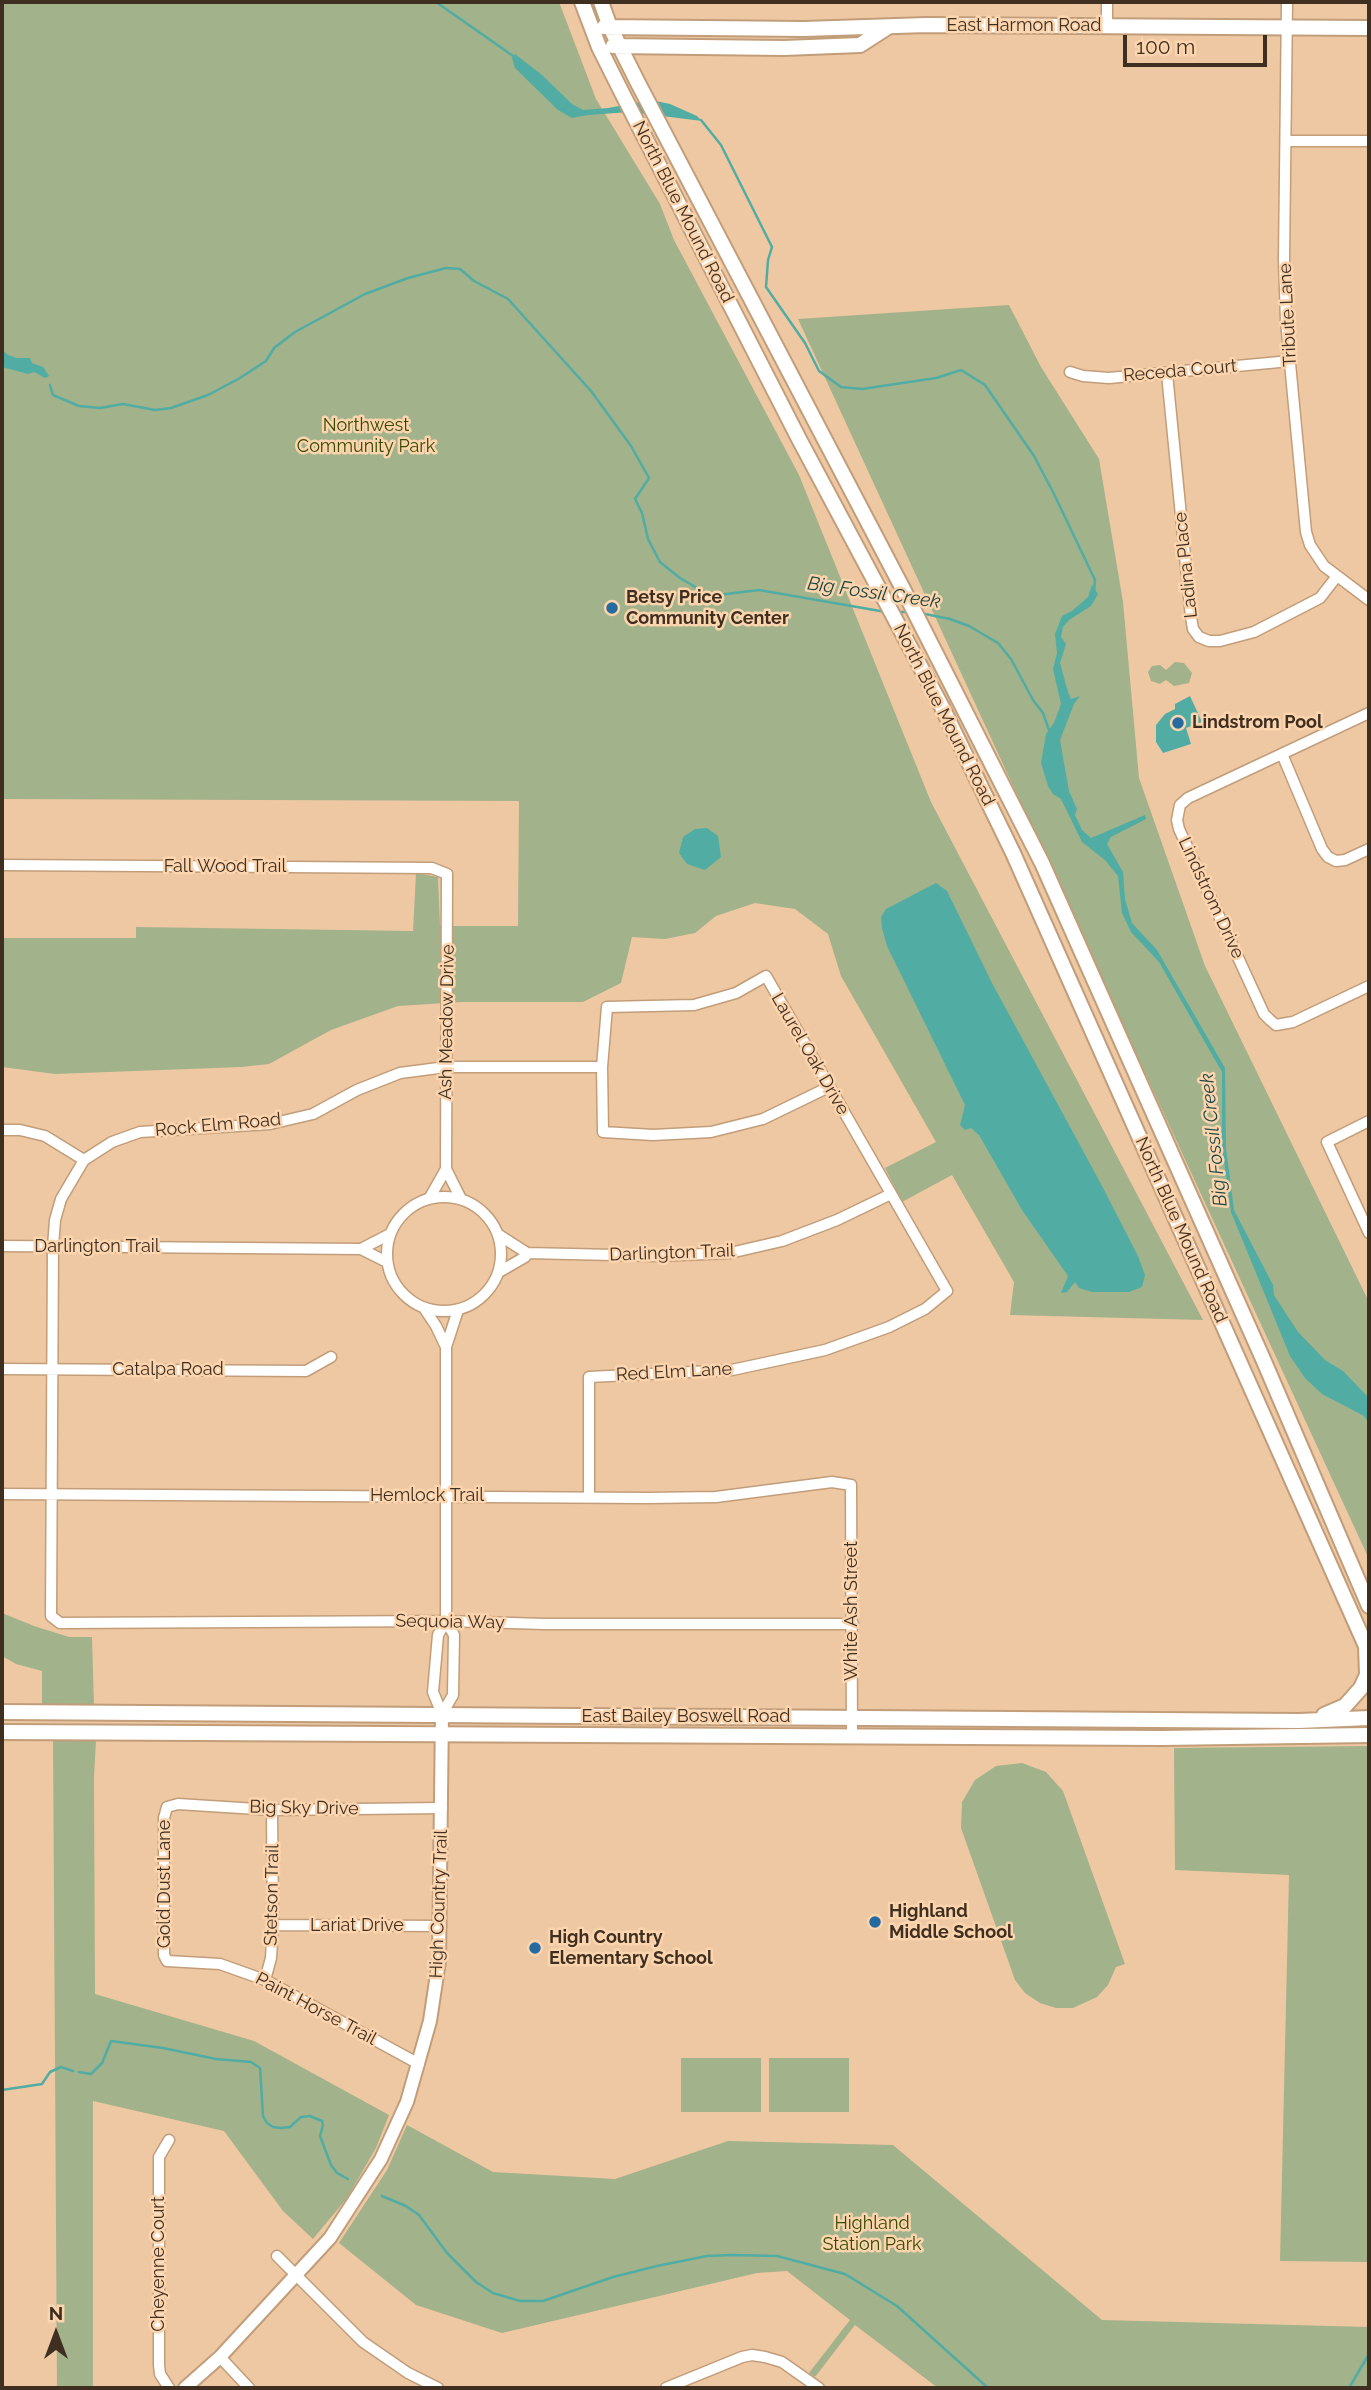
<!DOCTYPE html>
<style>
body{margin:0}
#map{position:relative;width:1371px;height:2390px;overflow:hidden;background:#eec8a3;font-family:Raleway,sans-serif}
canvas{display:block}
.frame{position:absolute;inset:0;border:4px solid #3e2f20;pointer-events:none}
.north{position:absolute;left:21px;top:2299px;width:70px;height:70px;-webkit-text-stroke:5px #fcd5af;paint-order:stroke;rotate:0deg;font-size:19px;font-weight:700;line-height:28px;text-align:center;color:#3e2f20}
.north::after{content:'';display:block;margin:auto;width:24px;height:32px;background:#3e2f20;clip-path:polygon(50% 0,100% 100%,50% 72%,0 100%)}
.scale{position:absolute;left:1123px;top:35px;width:144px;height:32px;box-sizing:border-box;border:4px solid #3e2f20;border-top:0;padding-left:9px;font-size:21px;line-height:24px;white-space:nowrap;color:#3e2f20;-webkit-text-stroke:5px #fcd5af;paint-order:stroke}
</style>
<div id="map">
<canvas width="1371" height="2390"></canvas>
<div class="frame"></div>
<div class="north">N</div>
<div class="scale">100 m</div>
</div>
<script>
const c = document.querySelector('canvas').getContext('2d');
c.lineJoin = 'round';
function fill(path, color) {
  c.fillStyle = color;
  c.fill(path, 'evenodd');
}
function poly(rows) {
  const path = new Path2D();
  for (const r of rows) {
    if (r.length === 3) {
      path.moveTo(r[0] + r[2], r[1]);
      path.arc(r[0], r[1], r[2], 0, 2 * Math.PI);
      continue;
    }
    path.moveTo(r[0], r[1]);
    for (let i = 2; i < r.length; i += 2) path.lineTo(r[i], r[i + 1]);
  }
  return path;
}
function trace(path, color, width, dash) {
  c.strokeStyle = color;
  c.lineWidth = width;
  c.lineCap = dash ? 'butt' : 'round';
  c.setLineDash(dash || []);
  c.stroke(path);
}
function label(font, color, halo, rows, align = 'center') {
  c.font = font + ' Raleway,sans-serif';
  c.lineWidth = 5;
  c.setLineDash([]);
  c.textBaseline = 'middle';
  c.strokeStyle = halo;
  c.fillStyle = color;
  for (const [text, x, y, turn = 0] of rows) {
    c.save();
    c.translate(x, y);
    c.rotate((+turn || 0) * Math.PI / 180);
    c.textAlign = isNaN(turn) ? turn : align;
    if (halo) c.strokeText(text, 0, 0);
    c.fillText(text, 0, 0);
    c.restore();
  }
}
const green = poly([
 [2,2,559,2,596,99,660,204,674,240,799,475,931,802,1203,1320,1010,1315,1014,1282,952,1175,902,1202,885,1168,936,1142,841,976,828,934,795,909,755,903,716,916,695,933,665,939,632,937,621,983,583,1002,462,1002,398,1006,331,1030,269,1064,241,1067,55,1074,2,1067,2,938,136,938,136,927,413,931,416,873,438,877,440,926,518,926,519,801,2,799],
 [1009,305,1041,367,1099,459,1123,602,1139,778,1205,966,1369,1302,1369,1559,798,319],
 [1175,662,1184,663,1192,673,1189,683,1174,686,1166,680,1160,684,1151,681,1148,672,1152,666,1160,665,1166,670],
 [2,1613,34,1626,69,1637,92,1637,94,1708,42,1706,42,1671,16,1664,2,1656],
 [96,1739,94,1778,95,1994,254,2041,389,2115,376,2148,347,2198,313,2239,283,2211,224,2131,93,2101,93,2388,57,2388,53,1740],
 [1369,1746,1369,2262,1280,2261,1289,1875,1175,1870,1174,1748],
 [1022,1763,1046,1772,1063,1791,1125,1964,1116,1967,1108,1985,1097,1997,1073,2008,1056,2008,1040,2003,1025,1993,1015,1980,961,1828,962,1802,975,1780,996,1766],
 [681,2058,761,2058,761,2112,681,2112],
 [769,2058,849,2058,849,2112,769,2112],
 [407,2125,493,2172,615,2179,728,2141,893,2145,1102,2320,1369,2327,1369,2388,938,2388,855,2325,815,2377,809,2373,850,2320,787,2271,757,2273,502,2333,416,2305,339,2243,387,2170]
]);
const water = poly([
 [515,54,542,75,572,104,583,110,608,108,651,100,670,104,697,116,702,121,630,112,588,115,572,118,558,110,515,68,512,58],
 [2,350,8,355,17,358,30,358,32,363,43,367,49,376,45,378,34,372,28,374,2,367],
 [1092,585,1098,594,1091,606,1069,620,1063,627,1061,637,1066,644,1060,663,1068,692,1071,699,1080,696,1074,704,1060,740,1069,791,1077,809,1075,815,1082,830,1091,838,1145,815,1146,819,1111,837,1107,844,1123,872,1125,899,1132,923,1157,950,1225,1068,1226,1148,1234,1210,1273,1285,1274,1295,1298,1332,1325,1360,1343,1371,1369,1398,1369,1423,1364,1416,1322,1394,1305,1378,1290,1356,1231,1212,1222,1146,1222,1072,1159,962,1131,932,1122,913,1118,876,1105,860,1082,842,1061,799,1053,794,1048,786,1041,763,1046,734,1054,723,1061,704,1053,669,1057,653,1055,634,1062,616,1072,611,1088,597],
 [1190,696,1202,722,1186,728,1191,744,1163,753,1156,742,1156,725,1165,714,1175,709,1175,704],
 [707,828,718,836,721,857,705,870,687,864,679,853,683,837,695,829],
 [936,883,947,891,992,983,1101,1184,1138,1256,1145,1275,1142,1287,1129,1292,1092,1292,1079,1288,1075,1282,1067,1292,1061,1293,1068,1276,1022,1210,979,1135,971,1128,965,1130,960,1125,965,1105,887,946,882,928,881,917,886,909]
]);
const stream = poly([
 [436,2,516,58],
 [701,120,721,145,772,247,768,260,766,287,805,343,819,371,841,387,862,389,936,378,961,370,985,385,1034,456,1054,494,1095,580,1094,591],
 [50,385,53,395,79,406,100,408,123,404,155,410,171,408,208,395,240,378,266,361,274,348,295,332,365,294,408,278,446,268,460,269,474,281,508,299,591,391,631,446,649,478,635,499,642,513,648,539,660,562,680,578,704,592,718,595,759,590,886,612],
 [896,612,910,612],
 [920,613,950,619,969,626,998,643,1011,659,1033,700,1043,713,1049,730],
 [79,2072,91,2074,102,2063,111,2041,163,2048,216,2059,251,2062,260,2068,263,2116,267,2123,273,2127,281,2128,290,2127,301,2117,310,2116,322,2121,323,2125,320,2136,331,2165,337,2173,348,2179],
 [2,2090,42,2084,50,2072,61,2067,73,2071],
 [382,2196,406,2206,419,2215,447,2253,476,2282,493,2293,520,2301,543,2301,613,2277,657,2266,707,2256,732,2255,777,2256,845,2274,897,2306,988,2388],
 [1349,2388,1369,2354]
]);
const minor = poly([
 [1107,2,1107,26],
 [1287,2,1284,260,1286,321,1306,532,1310,545,1324,566,1369,600],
 [1286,141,1369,141],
 [1070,372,1083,376,1109,378,1290,361],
 [1167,374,1191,617,1193,629,1199,637,1209,641,1220,641,1254,632,1320,598,1337,576],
 [1369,713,1188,798,1180,805,1177,820,1179,829,1264,1014,1270,1020,1276,1025,1293,1022,1369,986],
 [1282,754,1322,849,1328,857,1336,861,1345,860,1369,849],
 [2,865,432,868,447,874,446,1169,461,1199],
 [602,1067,446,1067,400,1073,357,1090,313,1114,270,1124,140,1132,112,1142,84,1160,61,1199,55,1220,53,1247,51,1616,60,1623,446,1621,544,1624,853,1624],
 [1369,1121,1327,1142,1369,1233],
 [2,1130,20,1130,45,1136,84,1160],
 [444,1254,57],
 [429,1199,446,1169],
 [499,1235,527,1253,657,1256,730,1253,782,1241,837,1220,891,1194],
 [2,1246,361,1249,390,1234],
 [361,1249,387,1262],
 [499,1272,525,1257,527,1253],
 [424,1308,436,1326,446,1347],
 [2,1369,306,1371,331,1357],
 [2,1494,648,1498,716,1497,832,1482,851,1485,852,1736],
 [589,1497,589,1377,732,1370,825,1350,889,1327,925,1309,947,1291,766,976,736,993,694,1005,607,1007,602,1067,603,1132,653,1135,711,1132,763,1119,829,1087],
 [442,1714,453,1695,454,1635,446,1621,446,1347,458,1310],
 [442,1714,433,1692,438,1635,446,1621],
 [273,1925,441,1926],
 [265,1980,271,1958,273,1925,272,1810],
 [419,2064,265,1980,220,1964,167,1961,164,1955,164,1818,167,1807,178,1804,272,1810,442,1808],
 [169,2140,159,2157,159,2365,160,2374,169,2388],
 [277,2256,363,2342,408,2373,438,2388],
 [220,2357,249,2388],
 [666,2388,742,2357,752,2355,765,2357,782,2362,819,2388]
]);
const tertiary = poly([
 [185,2388,220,2357,330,2238,381,2159,407,2102,430,2021,439,1961,442,1714]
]);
const secondary = poly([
 [582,2,599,47,620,89,799,439,942,707,1013,853,1369,1653],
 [601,2,610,27,638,83,903,589,1042,863,1263,1359,1369,1606],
 [604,27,804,29,927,25,1369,28],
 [613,46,784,48,860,45,888,27],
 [2,1712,1299,1721,1369,1718],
 [1324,1715,1345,1706,1361,1688,1367,1675,1366,1645],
 [2,1732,1162,1738,1369,1735]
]);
const markers = [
 [612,608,7,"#266b9f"],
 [1178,723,7,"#266b9f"],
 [875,1922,7,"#266b9f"],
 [535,1948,7,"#266b9f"]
];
const streetNames = [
 ["East Harmon Road",1024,26],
 ["North Blue Mound Road",683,212,63],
 ["Tribute Lane",1288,315,-93],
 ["Receda Court",1180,371,-5],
 ["Ladina Place",1186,565,-96],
 ["North Blue Mound Road",944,715,63],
 ["Fall Wood Trail",225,867],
 ["Lindstrom Drive",1211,898,65],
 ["Ash Meadow Drive",447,1022,-89],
 ["Laurel Oak Drive",810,1054,60],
 ["Rock Elm Road",218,1125,-5],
 ["North Blue Mound Road",1181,1230,66],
 ["Darlington Trail",97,1247],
 ["Darlington Trail",672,1253,-2],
 ["Catalpa Road",168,1370],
 ["Red Elm Lane",674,1372,-3],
 ["Hemlock Trail",427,1496],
 ["White Ash Street",852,1611,-90],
 ["Sequoia Way",450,1622,1],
 ["East Bailey Boswell Road",686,1717],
 ["Big Sky Drive",304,1808,1],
 ["Gold Dust Lane",165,1884,-90],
 ["Stetson Trail",272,1895,-89],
 ["High Country Trail",439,1904,-88],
 ["Lariat Drive",357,1926],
 ["Paint Horse Trail",316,2009,28],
 ["Cheyenne Court",159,2264,-90]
];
const parkNames = [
 ["Northwest",366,426],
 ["Community Park",366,447],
 ["Highland",872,2224],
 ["Station Park",872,2245]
];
const poiNames = [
 ["Betsy Price",626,598],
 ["Community Center",626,619],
 ["Lindstrom Pool",1192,723],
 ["Highland",889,1912],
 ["Middle School",889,1933],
 ["High Country",549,1938],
 ["Elementary School",549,1959]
];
const waterNames = [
 ["Big Fossil Creek",874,593,8],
 ["Big Fossil Creek",1214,1140,-96]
];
fill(green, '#a2b28a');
fill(water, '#51ada3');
trace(stream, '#51ada3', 2.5);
trace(minor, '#c29d79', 13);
trace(tertiary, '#c29d79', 16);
trace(secondary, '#c29d79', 18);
trace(minor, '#fff', 10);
trace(tertiary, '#fff', 12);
trace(secondary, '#fff', 14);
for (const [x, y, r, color] of markers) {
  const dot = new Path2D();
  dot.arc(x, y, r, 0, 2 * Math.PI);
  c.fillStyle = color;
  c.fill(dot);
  trace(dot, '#fcd5af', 2.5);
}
label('18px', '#3e2f20', '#fcd5af', streetNames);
label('18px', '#364a00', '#fcd5af', parkNames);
label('bold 18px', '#3e2f20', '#fcd5af', poiNames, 'left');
label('italic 19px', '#1c4642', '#fcd5af', waterNames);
</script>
